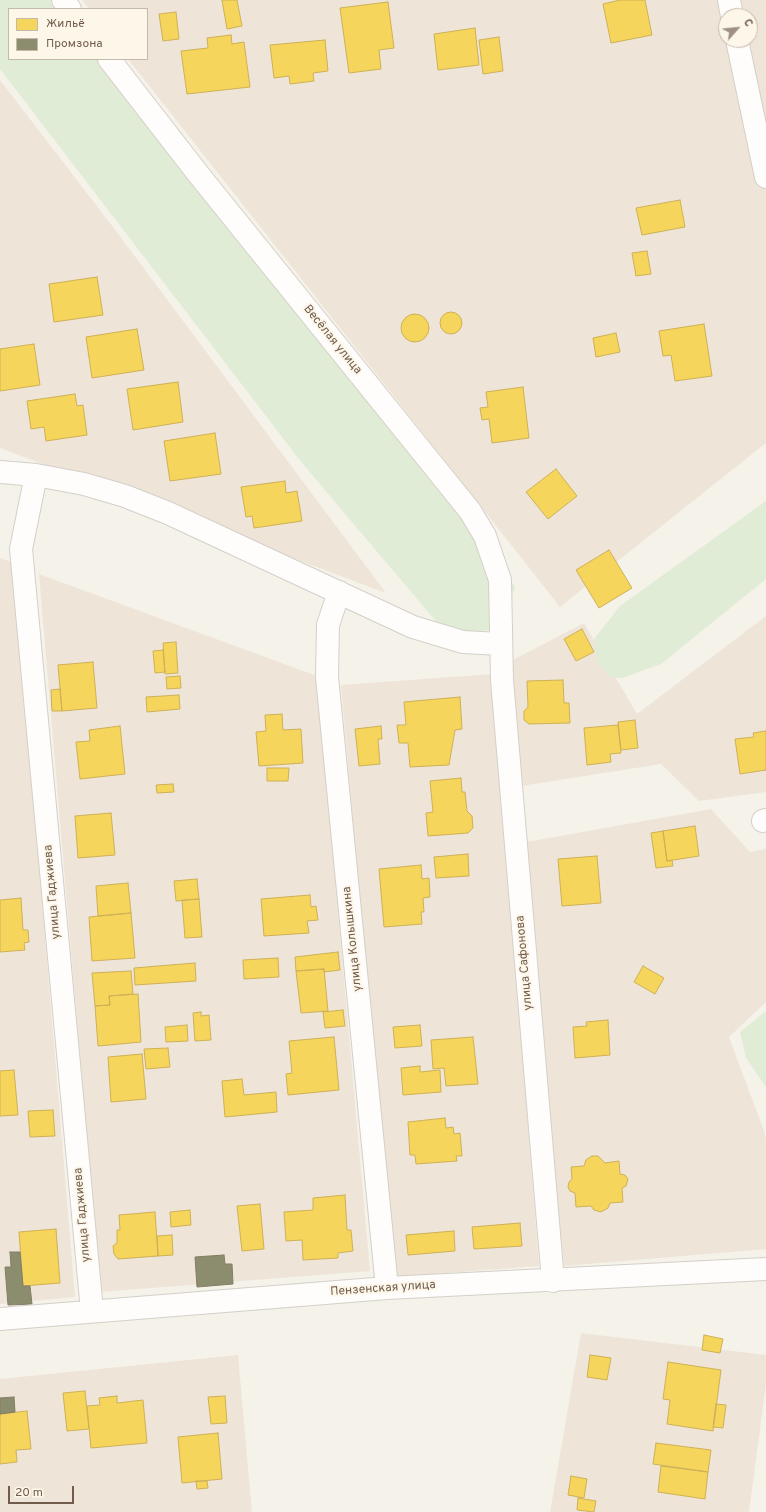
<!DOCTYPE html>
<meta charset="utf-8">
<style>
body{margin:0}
#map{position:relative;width:766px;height:1512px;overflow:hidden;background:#f5f2ea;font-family:Overpass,sans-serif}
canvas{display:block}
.legend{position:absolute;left:8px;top:8px;width:140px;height:52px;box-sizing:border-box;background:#fdf7ea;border:1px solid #c5b9ab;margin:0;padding:5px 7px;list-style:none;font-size:12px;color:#715c4c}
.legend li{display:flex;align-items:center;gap:8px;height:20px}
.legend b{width:20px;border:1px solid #c5b9ab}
.north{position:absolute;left:718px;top:8px;width:40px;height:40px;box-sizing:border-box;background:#fdf7ea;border:1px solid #c5b9ab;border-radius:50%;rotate:63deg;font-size:11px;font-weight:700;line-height:16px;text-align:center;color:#715c4c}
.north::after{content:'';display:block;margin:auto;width:14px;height:18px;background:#9f9083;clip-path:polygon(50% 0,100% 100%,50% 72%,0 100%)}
.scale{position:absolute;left:8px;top:1486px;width:66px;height:18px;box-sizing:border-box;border:2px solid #715c4c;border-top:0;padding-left:5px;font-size:12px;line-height:14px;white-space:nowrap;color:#715c4c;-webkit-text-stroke:3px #fdf7ea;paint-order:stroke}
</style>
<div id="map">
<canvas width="766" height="1512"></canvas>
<ul class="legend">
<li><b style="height:11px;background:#f6d55c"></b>Жильё</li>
<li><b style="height:11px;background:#8c8c6e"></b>Промзона</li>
</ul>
<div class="north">С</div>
<div class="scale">20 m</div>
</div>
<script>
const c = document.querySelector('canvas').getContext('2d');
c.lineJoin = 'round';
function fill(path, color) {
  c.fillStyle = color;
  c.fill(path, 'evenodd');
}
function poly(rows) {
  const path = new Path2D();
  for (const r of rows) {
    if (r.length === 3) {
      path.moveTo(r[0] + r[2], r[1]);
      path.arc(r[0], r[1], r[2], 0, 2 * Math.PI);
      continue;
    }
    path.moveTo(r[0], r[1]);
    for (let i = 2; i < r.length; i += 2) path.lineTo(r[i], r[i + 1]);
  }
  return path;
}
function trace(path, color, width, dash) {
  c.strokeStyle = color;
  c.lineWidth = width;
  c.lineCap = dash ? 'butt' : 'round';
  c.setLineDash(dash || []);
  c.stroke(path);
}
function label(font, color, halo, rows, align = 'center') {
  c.font = font + ' Overpass,sans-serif';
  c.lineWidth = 4;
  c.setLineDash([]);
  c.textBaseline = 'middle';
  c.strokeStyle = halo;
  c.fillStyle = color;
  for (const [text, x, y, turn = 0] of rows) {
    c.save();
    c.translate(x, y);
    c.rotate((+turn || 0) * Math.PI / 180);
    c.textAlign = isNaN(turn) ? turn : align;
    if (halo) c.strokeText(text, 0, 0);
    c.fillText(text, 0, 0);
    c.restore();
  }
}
const residential = poly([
 [82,0,766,0,766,443,560,607,128,59,147,59,147,9,89,9],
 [726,16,750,16,750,40,726,40],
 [0,80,116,231,386,593,0,448],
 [0,558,14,563,75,1297,0,1304],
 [39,574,317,676,370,1271,100,1292],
 [766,616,766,792,699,801,661,764,515,787,509,662,584,623,637,714],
 [493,674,539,1266,393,1277,341,685],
 [711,809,750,852,766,849,766,1002,729,1037,764,1131,766,1139,766,1249,564,1266,521,843],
 [581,1333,766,1355,766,1384,749,1512,550,1512],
 [238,1355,252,1512,0,1512,0,1379]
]);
const green = poly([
 [0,0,57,0,64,9,9,9,9,59,103,59,515,587,501,629,469,632,440,626,302,463,0,69],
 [766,501,766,579,661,664,622,678,611,677,597,663,594,639,620,606],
 [766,1011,766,1087,746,1058,740,1032]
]);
const homes = poly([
 [222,0,237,0,242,26,227,29,222,0],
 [620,0,645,0,652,35,611,43,603,4,620,0],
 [388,2,394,48,379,50,381,69,349,73,340,8,388,2],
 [176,12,179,39,163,41,159,14,176,12],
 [475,28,479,65,438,70,434,34,475,28],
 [231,35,232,44,244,42,250,87,187,94,181,51,208,48,207,38,231,35],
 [499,37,503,71,483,74,479,40,499,37],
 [325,40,328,71,313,73,314,81,290,84,289,76,274,78,270,45,325,40],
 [680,200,685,227,642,235,636,208,680,200],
 [647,251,651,274,636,276,632,253,647,251],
 [97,277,103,315,54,322,49,284,97,277],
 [451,323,11],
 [415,328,14],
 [704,324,712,376,675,381,671,355,663,356,659,331,704,324],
 [137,329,144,370,92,378,86,337,137,329],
 [616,333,620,352,596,357,593,338,616,333],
 [34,344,40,385,0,391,0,349,34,344],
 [178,382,183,422,133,430,127,389,178,382],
 [523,387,529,438,492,443,489,419,482,420,480,408,488,407,486,392,523,387],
 [75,394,77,406,83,405,87,435,46,441,44,427,31,429,27,401,75,394],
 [215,433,221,474,170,481,164,441,215,433],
 [556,469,577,496,548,519,526,492,556,469],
 [285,481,286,493,297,491,302,521,254,528,252,516,246,517,241,487,285,481],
 [609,550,632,588,599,608,576,570,609,550],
 [582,629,594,652,576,661,564,639,582,629],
 [176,642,178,673,165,674,163,643,176,642],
 [163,650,165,672,155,673,153,651,163,650],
 [93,662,97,708,62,711,58,665,93,662],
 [180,676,181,688,167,689,166,677,180,676],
 [563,680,564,703,569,703,570,723,529,724,524,720,524,711,528,707,527,681,563,680],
 [60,689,62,711,52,711,51,690,60,689],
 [179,695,180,709,147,712,146,697,179,695],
 [460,697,462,729,455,730,449,765,410,767,408,743,399,743,397,725,406,725,404,702,460,697],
 [282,714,283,730,301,729,303,763,259,766,256,732,266,731,265,715,282,714],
 [635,720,638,748,621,750,618,722,635,720],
 [618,725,621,753,610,754,611,762,587,765,584,728,618,725],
 [120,726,125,774,80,779,76,742,90,741,89,730,120,726],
 [381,726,382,739,378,739,380,764,359,766,355,729,381,726],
 [766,731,766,770,740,774,735,739,754,737,753,733,766,731],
 [267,768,289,768,288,781,267,781,267,768],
 [461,778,462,792,465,792,467,811,472,816,473,828,468,833,428,836,426,813,433,812,430,781,461,778],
 [173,784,174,792,157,793,156,785,173,784],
 [111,813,115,855,78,858,75,816,111,813],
 [695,826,699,856,667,861,663,831,695,826],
 [663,831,667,861,672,860,673,866,656,868,651,833,663,831],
 [468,854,469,876,436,878,434,857,468,854],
 [597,856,601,903,562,906,558,859,597,856],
 [421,865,422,879,429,878,430,897,423,898,424,912,421,912,422,924,384,927,379,869,421,865],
 [197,879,199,899,176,901,174,881,197,879],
 [128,883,131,913,98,916,96,886,128,883],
 [310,895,311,907,316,906,318,920,307,921,309,933,264,936,261,899,310,895],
 [21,898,23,930,28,930,29,942,24,943,25,950,0,952,0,900,21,898],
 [199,899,202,937,185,938,182,900,199,899],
 [131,913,135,958,92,961,89,917,131,913],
 [338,952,340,970,324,972,324,969,296,971,295,957,338,952],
 [278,958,279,977,244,979,243,960,278,958],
 [195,963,196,981,135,985,134,968,195,963],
 [643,966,664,978,655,994,634,982,643,966],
 [324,969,328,1011,301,1013,296,971,324,969],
 [131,971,133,994,109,996,110,1005,95,1006,92,973,131,971],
 [138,994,141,1042,98,1046,95,1006,110,1005,109,996,138,994],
 [343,1010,345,1026,325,1028,323,1012,343,1010],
 [201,1012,201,1016,209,1015,211,1040,195,1041,193,1013,201,1012],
 [608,1020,610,1055,575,1058,573,1027,587,1026,586,1022,608,1020],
 [187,1025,188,1041,166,1042,165,1027,187,1025],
 [420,1025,422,1046,395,1048,393,1027,420,1025],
 [334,1037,339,1090,288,1095,286,1074,292,1073,289,1041,334,1037],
 [473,1037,478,1084,446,1086,444,1068,433,1069,431,1040,473,1037],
 [168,1048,170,1067,146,1069,144,1049,168,1048],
 [142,1054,146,1099,111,1102,108,1057,142,1054],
 [420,1066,420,1072,440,1070,441,1092,403,1095,401,1068,420,1066],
 [14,1070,18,1115,0,1116,0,1071,14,1070],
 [242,1079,244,1095,276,1092,277,1112,225,1117,222,1081,242,1079],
 [53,1110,55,1136,30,1137,28,1111,53,1110],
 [445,1118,446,1128,453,1127,454,1134,460,1133,462,1156,456,1156,457,1161,416,1164,415,1155,410,1155,408,1122,445,1118],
 [592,1156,598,1156,605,1163,619,1161,620,1174,625,1175,628,1179,626,1186,622,1188,623,1202,610,1203,608,1208,601,1212,594,1210,591,1206,576,1207,575,1193,570,1191,568,1187,569,1182,572,1179,571,1167,584,1166,586,1160,592,1156],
 [345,1195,347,1230,351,1230,353,1251,338,1253,338,1258,303,1260,302,1240,286,1241,284,1212,313,1210,313,1198,345,1195],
 [260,1204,264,1249,242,1251,237,1206,260,1204],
 [190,1210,191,1225,171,1227,170,1212,190,1210],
 [155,1212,158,1256,118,1259,114,1254,113,1246,117,1243,117,1230,120,1230,119,1215,155,1212],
 [520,1223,522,1246,474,1249,472,1227,520,1223],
 [56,1229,60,1283,23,1286,19,1232,56,1229],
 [454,1231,455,1251,408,1255,406,1235,454,1231],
 [172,1235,173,1255,158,1256,157,1236,172,1235],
 [704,1335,723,1339,720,1353,702,1350,704,1335],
 [590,1355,611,1358,607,1380,587,1377,590,1355],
 [668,1362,721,1370,713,1431,667,1424,670,1400,663,1399,668,1362],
 [85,1391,89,1429,67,1431,63,1393,85,1391],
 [117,1396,117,1403,143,1400,147,1443,91,1448,87,1406,100,1405,99,1398,117,1396],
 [225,1396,227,1423,211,1424,208,1397,225,1396],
 [716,1404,726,1405,723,1428,713,1427,716,1404],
 [27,1411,31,1449,16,1450,17,1462,0,1464,0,1414,27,1411],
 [218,1433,222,1479,182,1483,178,1437,218,1433],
 [656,1443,711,1450,708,1472,653,1464,656,1443],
 [661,1466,708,1472,705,1499,658,1492,661,1466],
 [571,1476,587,1479,584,1498,568,1495,571,1476],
 [196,1481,207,1481,208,1488,197,1489,196,1481],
 [578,1498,596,1501,594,1512,577,1510,578,1498]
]);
const industry = poly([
 [10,1252,20,1252,23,1286,30,1286,32,1304,8,1305,5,1267,11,1267,10,1252],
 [224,1255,225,1264,232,1264,233,1284,197,1287,195,1257,224,1255],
 [14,1397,15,1412,0,1414,0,1398,14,1397]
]);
const minor = poly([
 [63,0,70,9],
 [729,0,732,16],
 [737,40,766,177],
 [109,59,199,175,470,511,485,536,500,580,502,680,553,1281],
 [0,472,36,475,84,484,125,496,168,513,413,627,463,642,500,644],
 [36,475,21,549,92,1311],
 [339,592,328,625,327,677,387,1288],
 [763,821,766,820],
 [0,1319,387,1288,766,1269]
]);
const streetNames = [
 ["Весёлая улица",332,340,51],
 ["улица Гаджиева",53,892,-95],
 ["улица Колышкина",353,939,-96],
 ["улица Сафонова",525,963,-95],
 ["улица Гаджиева",83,1215,-95],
 ["Пензенская улица",383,1289,-4]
];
fill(residential, '#eee5d8');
fill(green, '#e0ecd5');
fill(homes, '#f6d55c');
trace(homes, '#ceb157', 1);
fill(industry, '#8c8c6e');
trace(industry, '#847e64', 1);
trace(minor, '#d4cfc8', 24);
trace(minor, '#fefdfc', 22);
label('12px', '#715c4c', '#fdf7ea', streetNames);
</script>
